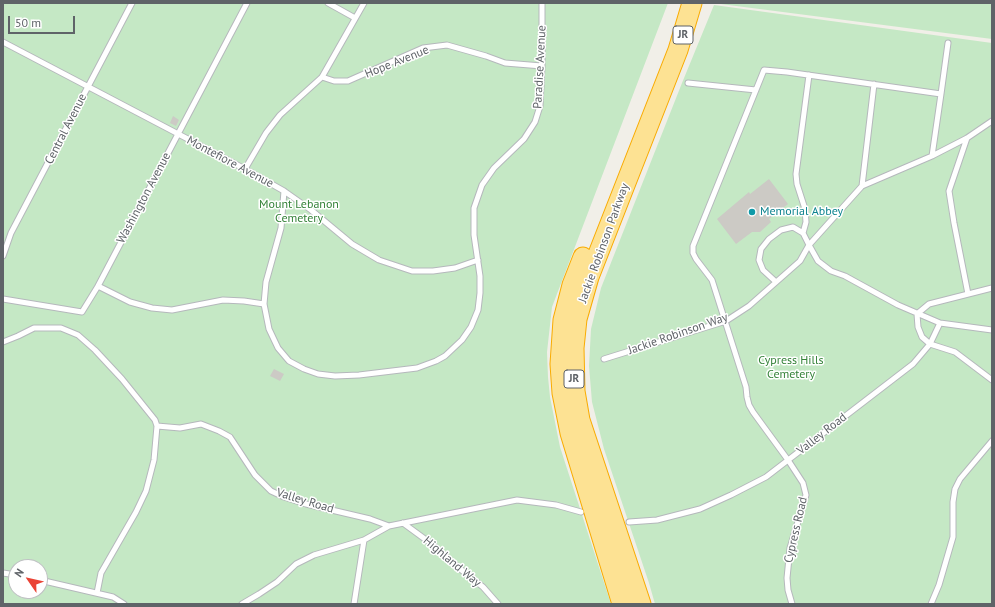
<!DOCTYPE html>
<style>
body{margin:0}
#map{position:relative;width:995px;height:607px;overflow:hidden;background:#f1efe8;font-family:"PT Sans",sans-serif}
canvas{display:block}
.frame{position:absolute;inset:0;border:4px solid #5f6368;pointer-events:none}
.north{position:absolute;left:8px;top:559px;width:40px;height:40px;box-sizing:border-box;background:#fff;border:1px solid #bfc1c3;border-radius:50%;rotate:304deg;font-size:11px;font-weight:700;line-height:16px;text-align:center;color:#5f6368}
.north::after{content:'';display:block;margin:auto;width:14px;height:18px;background:#ea4335;clip-path:polygon(50% 0,100% 100%,50% 72%,0 100%)}
.scale{position:absolute;left:8px;top:16px;width:67px;height:18px;box-sizing:border-box;border:2px solid #5f6368;border-top:0;padding-left:5px;font-size:12px;line-height:14px;white-space:nowrap;color:#5f6368;-webkit-text-stroke:3px #fff;paint-order:stroke}
</style>
<div id="map">
<canvas width="995" height="607"></canvas>
<div class="frame"></div>
<div class="north">N</div>
<div class="scale">50 m</div>
</div>
<script>
const c = document.querySelector('canvas').getContext('2d');
c.lineJoin = 'round';
function fill(path, color) {
  c.fillStyle = color;
  c.fill(path, 'evenodd');
}
function poly(rows) {
  const path = new Path2D();
  for (const r of rows) {
    path.moveTo(r[0], r[1]);
    for (let i = 2; i < r.length; i += 2) path.lineTo(r[i], r[i + 1]);
  }
  return path;
}
function trace(path, color, width, dash) {
  c.strokeStyle = color;
  c.lineWidth = width;
  c.lineCap = dash ? 'butt' : 'round';
  c.setLineDash(dash || []);
  c.stroke(path);
}
function label(font, color, halo, rows, align = 'center') {
  c.font = font + ' "PT Sans",sans-serif';
  c.lineWidth = 3;
  c.setLineDash([]);
  c.textBaseline = 'middle';
  c.strokeStyle = halo;
  c.fillStyle = color;
  for (const [text, x, y, turn = 0] of rows) {
    c.save();
    c.translate(x, y);
    c.rotate((+turn || 0) * Math.PI / 180);
    c.textAlign = isNaN(turn) ? turn : align;
    if (halo) c.strokeText(text, 0, 0);
    c.fillText(text, 0, 0);
    c.restore();
  }
}
const green = poly([
 [3,3,668,3,552,307,547,352,548,377,550,397,560,447,611,604,3,604],
 [16,567,40,567,40,591,16,591],
 [713,3,992,3,992,39],
 [714,5,992,43,992,604,655,604,649,583,604,449,592,402,589,366,591,329,601,288,682,83]
]);
const building = poly([
 [173,116,179,120,176,126,170,123],
 [769,179,788,204,769,219,771,222,760,232,752,232,736,244,717,219,749,192,750,194],
 [274,369,284,374,280,381,270,376]
]);
const lane = poly([
 [328,3,355,18],
 [3,42,245,169,284,191,311,210,352,244,379,260,412,271,433,271,455,268,478,260],
 [322,77,334,81,348,81,423,48,447,45,486,56,505,63,542,66],
 [688,83,756,90],
 [941,94,948,43],
 [967,138,949,191,954,223,968,294],
 [245,169,266,133,280,115,322,77,364,3],
 [862,186,874,84],
 [284,191,281,228,266,282,264,304,269,329,278,348,289,361,304,369,318,374,335,376,359,375,417,368,436,361,445,356,462,340,471,327,478,310,480,293,480,276,474,235,474,208,482,185,494,168,524,139,535,122,540,106,542,66,542,3],
 [803,233,806,222,805,209,797,184,796,174,809,75],
 [3,256,11,233,132,3],
 [776,282,763,270,759,260,761,249,769,239,781,230,793,227,803,233,809,245,818,261,831,271,845,276,898,305,940,323],
 [98,286,247,3],
 [992,288,929,304,917,314,918,327,922,337,930,344,955,352,992,380],
 [3,299,82,312,98,286,130,302,152,308,172,310,223,300,244,301,264,304],
 [3,342,18,336,34,328,61,328,78,335,95,350,122,379,155,420,157,426,180,428,201,424,219,431,230,437,255,475,271,491,284,497,306,504,370,519,389,526,517,500,556,505,581,512],
 [604,359,726,321,749,306,800,261,809,245,862,186,932,156,967,138,992,121],
 [629,522,657,520,700,509,731,495,766,477,913,364,930,344,940,323,992,330],
 [403,523,433,545,459,568,483,587,498,604],
 [3,573,16,575],
 [40,580,113,597,124,604],
 [97,593,101,573,136,512,146,491,154,460,157,426],
 [242,604,259,594,277,582,296,564,314,555,364,540,389,526],
 [354,604,364,540],
 [792,604,788,590,787,578,790,548,806,495,803,483,788,460,753,412,749,405,747,397,746,387,712,280,696,259,693,253,693,246,764,70,787,72,941,94,932,156],
 [931,604,939,585,953,537,953,502,955,489,960,479,992,441]
]);
const highway = poly([
 [583,257,572,285,563,320,560,364,562,393,570,433,622,604],
 [641,604,580,420,575,391,574,348,577,319,589,277,678,50,692,3]
]);
const markers = [
 [752,212,4,"#0f9aa8"]
];
const shields = [
 [683,35,20],
 [574,379,20]
];
const shieldNames = [
 ["JR",683,35],
 ["JR",574,379]
];
const streetNames = [
 ["Hope Avenue",397,62,-22],
 ["Paradise Avenue",540,67,-87],
 ["Central Avenue",66,129,-63],
 ["Montefiore Avenue",230,162,28],
 ["Washington Avenue",144,198,-62],
 ["Jackie Robinson Parkway",604,243,-70],
 ["Jackie Robinson Way",678,334,-19],
 ["Valley Road",822,434,-38],
 ["Valley Road",305,501,17],
 ["Cypress Road",796,530,-77],
 ["Highland Way",452,562,40]
];
const parkNames = [
 ["Mount Lebanon",299,205],
 ["Cemetery",299,219],
 ["Cypress Hills",791,361],
 ["Cemetery",791,375]
];
const cultureNames = [
 ["Memorial Abbey",760,212]
];
fill(green, '#c5e8c5');
fill(building, '#cccac5');
trace(lane, '#b5b8bc', 7);
trace(highway, '#f9ab00', 21);
trace(lane, '#fff', 5);
trace(highway, '#fde293', 19);
for (const [x, y, r, color] of markers) {
  const dot = new Path2D();
  dot.arc(x, y, r, 0, 2 * Math.PI);
  c.fillStyle = color;
  c.fill(dot);
  trace(dot, '#fff', 1.5);
}
for (const [x, y, w] of shields) {
  const box = new Path2D();
  box.roundRect(x - w / 2, y - 9, w, 18, 3);
  c.fillStyle = '#fff';
  c.fill(box);
  trace(box, '#5f6368', 1);
}
label('bold 11px', '#5f6368', null, shieldNames);
label('12px', '#5f6368', '#fff', streetNames);
label('12px', '#348238', '#fff', parkNames);
label('12px', '#0d838f', '#fff', cultureNames, 'left');
</script>
